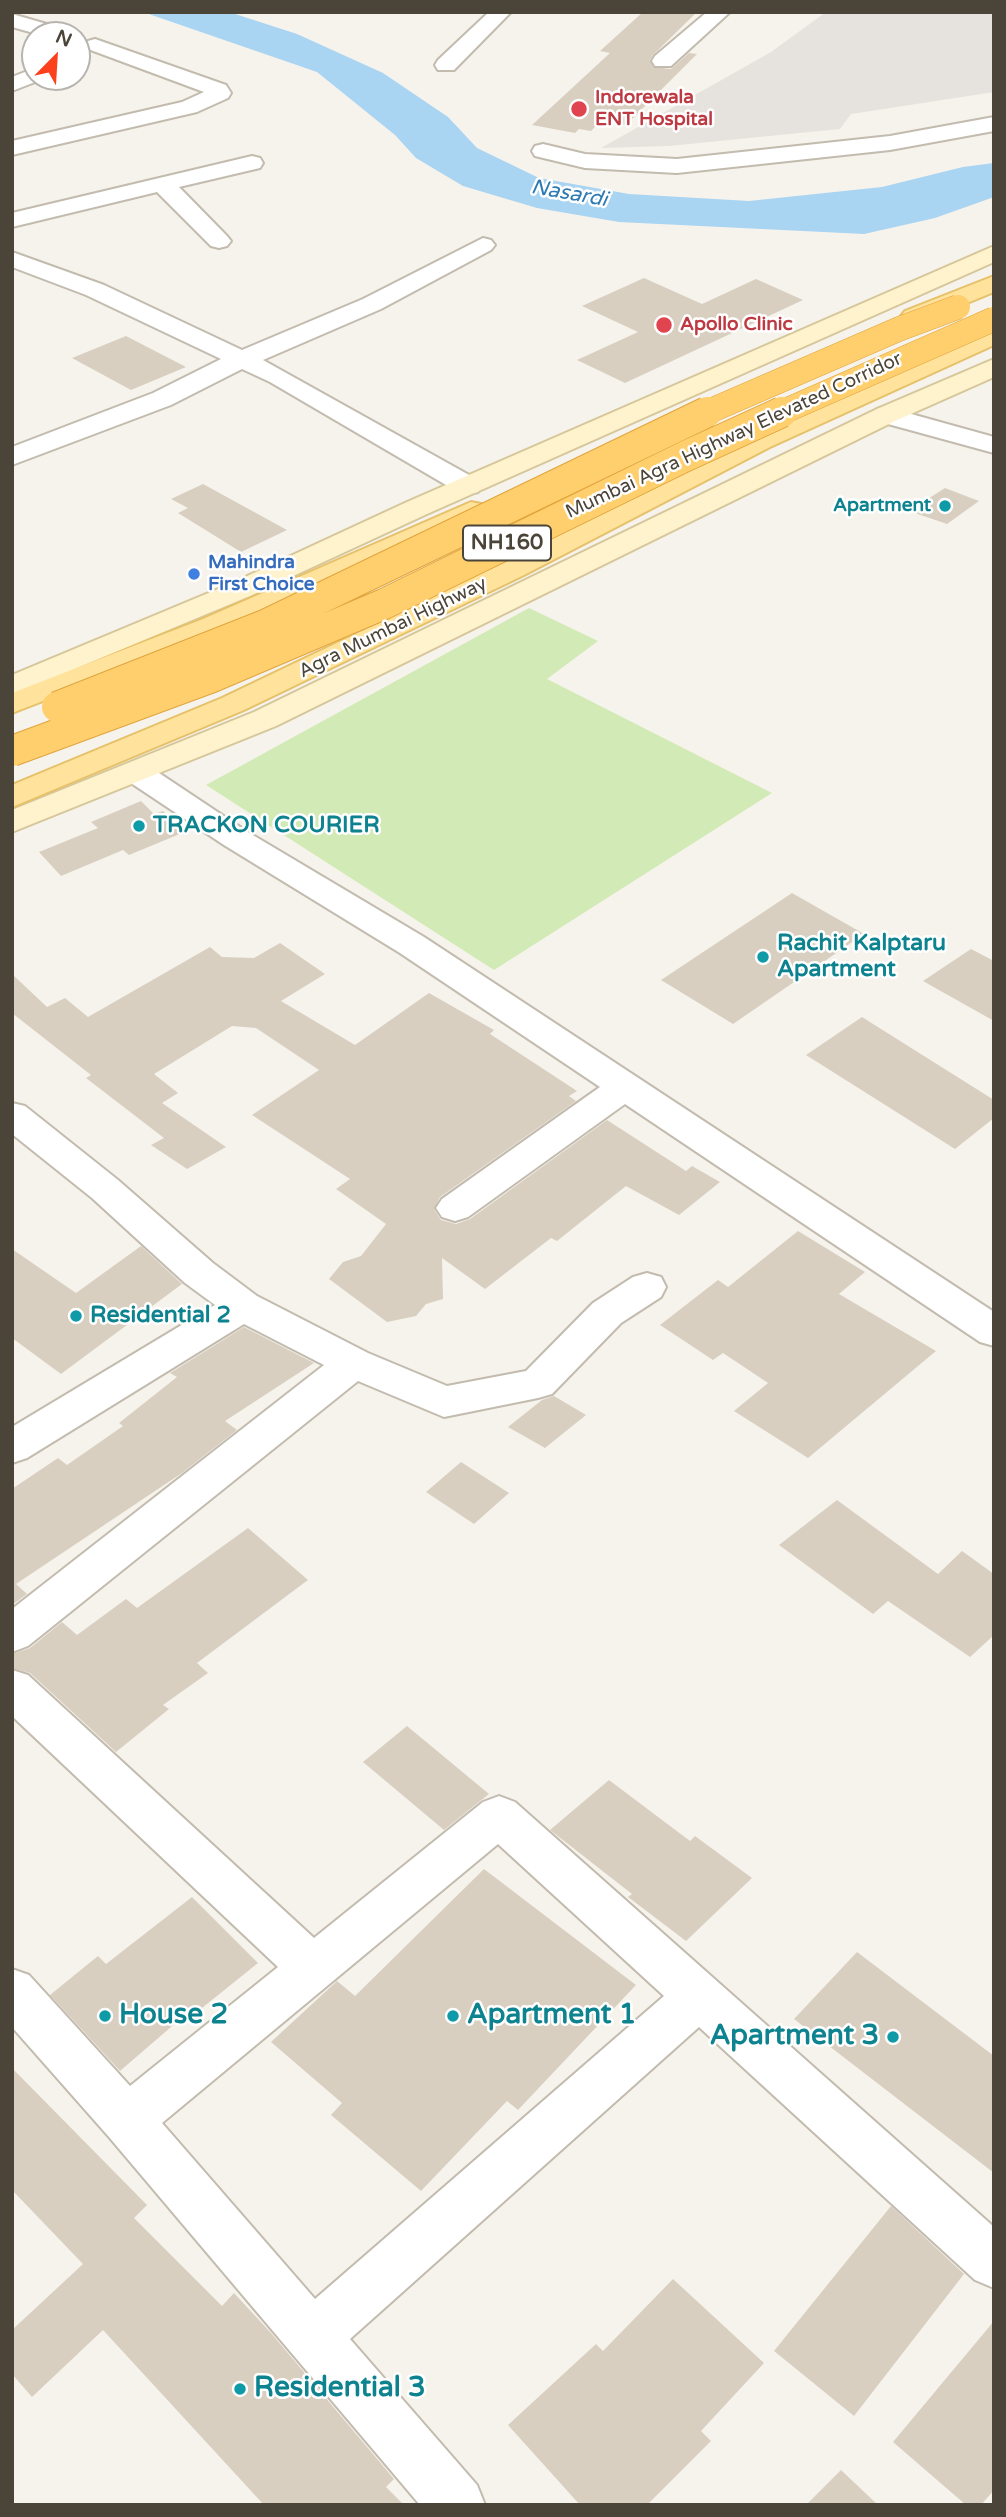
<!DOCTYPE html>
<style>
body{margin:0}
#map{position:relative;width:1006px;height:2517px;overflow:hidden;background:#f6f3ec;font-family:"Varela Round",sans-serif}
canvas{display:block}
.frame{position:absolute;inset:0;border:14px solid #4b4439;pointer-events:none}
.north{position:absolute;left:21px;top:21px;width:70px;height:70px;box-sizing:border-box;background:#fff;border:2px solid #b7b4b0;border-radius:50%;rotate:24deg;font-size:19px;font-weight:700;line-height:28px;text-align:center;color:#4b4439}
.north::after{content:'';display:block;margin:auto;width:24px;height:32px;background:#fc3f1d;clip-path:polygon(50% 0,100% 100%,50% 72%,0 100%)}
</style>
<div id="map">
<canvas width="1006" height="2517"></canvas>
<div class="frame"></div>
<div class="north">N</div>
</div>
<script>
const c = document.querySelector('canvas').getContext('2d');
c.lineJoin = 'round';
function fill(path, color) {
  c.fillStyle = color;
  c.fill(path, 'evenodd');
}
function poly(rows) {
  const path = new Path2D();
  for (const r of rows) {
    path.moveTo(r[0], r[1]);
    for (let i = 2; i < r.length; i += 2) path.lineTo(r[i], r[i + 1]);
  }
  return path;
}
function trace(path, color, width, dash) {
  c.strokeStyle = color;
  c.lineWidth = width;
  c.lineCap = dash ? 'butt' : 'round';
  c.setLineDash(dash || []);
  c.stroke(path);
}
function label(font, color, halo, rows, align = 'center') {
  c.font = font + ' "Varela Round",sans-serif';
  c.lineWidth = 5;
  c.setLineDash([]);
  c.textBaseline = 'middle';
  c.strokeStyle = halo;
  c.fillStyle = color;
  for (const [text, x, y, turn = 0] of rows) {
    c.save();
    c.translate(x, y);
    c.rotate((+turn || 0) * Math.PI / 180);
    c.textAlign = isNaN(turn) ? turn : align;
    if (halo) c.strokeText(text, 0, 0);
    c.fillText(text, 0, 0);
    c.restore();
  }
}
const industrial = poly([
 [826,12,994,12,994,92,851,114,840,129,669,146,601,148,771,52]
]);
const green = poly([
 [529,608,598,641,547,679,772,793,494,970,206,785]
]);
const water = poly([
 [143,12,229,12,297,34,383,73,448,117,477,148,539,178,629,194,749,201,882,187,963,167,994,163,994,197,935,218,864,234,619,222,537,208,463,186,416,158,395,135,317,72]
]);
const building = poly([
 [643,12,697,12,653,55,650,60,653,67,671,69,689,53,697,54,626,125,602,120,591,131,579,129,575,133,532,125,610,53,600,51],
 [644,278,702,304,756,279,803,300,625,383,577,360,638,332,582,306],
 [126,336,186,367,131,390,72,358],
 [203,484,287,530,241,552,178,513,188,508,171,499],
 [945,488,979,501,947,524,909,511],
 [141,801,154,814,163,811,187,831,129,855,123,850,61,876,39,852,98,828,91,822],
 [792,893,864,934,733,1024,661,980],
 [280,943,325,974,281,1001,355,1045,429,993,494,1030,490,1034,577,1091,569,1096,576,1101,440,1197,434,1209,441,1220,456,1224,470,1219,607,1120,686,1171,692,1166,720,1182,679,1215,626,1186,557,1241,551,1238,485,1289,442,1258,443,1299,426,1304,416,1316,387,1322,329,1279,343,1262,361,1256,386,1224,336,1189,350,1179,252,1115,319,1070,256,1028,232,1026,154,1074,178,1093,162,1103,226,1147,187,1169,151,1145,164,1138,86,1078,91,1075,12,1013,12,974,47,1007,65,998,88,1017,210,947,222,957,254,958],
 [971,949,994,961,994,1021,923,981],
 [862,1017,994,1100,994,1118,955,1149,806,1055],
 [798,1231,865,1272,839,1294,936,1351,808,1458,734,1411,768,1383,723,1353,713,1360,660,1325,718,1280,728,1287],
 [141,1246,182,1284,61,1374,12,1338,12,1249,76,1293],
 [244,1327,314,1363,225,1421,237,1430,182,1473,16,1584,27,1594,12,1605,12,1489,58,1458,67,1465,123,1426,119,1423,177,1377,170,1373],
 [554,1396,586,1415,545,1448,508,1427,542,1400],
 [461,1462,509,1493,474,1524,426,1492],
 [837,1500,938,1574,962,1551,994,1574,994,1635,970,1657,888,1601,873,1614,779,1545],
 [248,1528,308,1580,197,1663,208,1673,163,1705,169,1709,116,1752,30,1673,12,1668,12,1654,30,1648,62,1622,77,1635,126,1599,137,1608],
 [407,1726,489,1794,444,1830,363,1762],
 [609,1780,690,1841,695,1836,752,1878,686,1941,628,1897,632,1894,550,1830],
 [484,1869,636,1985,518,2110,507,2101,421,2191,331,2115,342,2103,271,2042,337,1981,355,1996],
 [192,1897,258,1963,197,2012,193,2008,120,2071,50,1995,98,1956,106,1964],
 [857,1952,994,2056,994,2173,794,2019],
 [12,2068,147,2205,134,2218,222,2306,234,2293,271,2333,394,2479,386,2487,404,2505,264,2505,103,2330,32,2397,12,2374,12,2330,83,2264,12,2190],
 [891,2206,964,2274,854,2416,774,2351],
 [673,2279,764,2363,701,2431,711,2441,647,2505,580,2505,508,2425,596,2344,603,2351],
 [994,2321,994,2490,981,2505,966,2505,893,2442],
 [841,2470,878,2505,806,2505]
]);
const street = poly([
 [489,12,511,12,454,70,438,70,435,65,438,60,489,12],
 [707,12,730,12,671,66,655,66,652,61,655,56,707,12],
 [12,14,71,31,74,35,41,35,12,27,12,14],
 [95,39,226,85,231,93,228,98,197,112,12,155,12,141,182,102,204,92,88,49,84,45,88,41,95,39],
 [35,68,35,77,43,79,12,91,12,77,35,68],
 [994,117,994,131,890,150,677,173,585,168,535,156,532,151,535,146,543,144,585,154,677,159,890,136,994,117],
 [252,156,260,158,263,163,260,168,179,187,227,236,231,241,227,246,219,248,211,246,157,192,12,227,12,213,252,156],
 [483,238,491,240,495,245,491,250,381,309,263,360,478,480,482,486,478,492,468,494,458,492,270,382,242,369,171,405,12,465,12,447,153,393,221,359,86,295,12,267,12,252,104,285,242,350,363,299,483,238],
 [886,407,994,437,994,453,877,421,873,415,877,409,886,407],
 [136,763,147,765,246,831,424,937,994,1312,994,1346,980,1342,625,1104,468,1217,455,1221,442,1217,436,1208,442,1199,600,1087,400,953,224,845,125,779,120,772,125,765,136,763],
 [12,1103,25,1106,118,1180,213,1263,257,1296,368,1353,447,1386,526,1371,593,1303,633,1277,647,1273,661,1277,666,1287,661,1297,621,1323,552,1394,538,1398,444,1417,358,1381,28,1646,12,1652,12,1609,324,1365,244,1324,27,1458,12,1463,12,1427,215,1305,185,1283,92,1198,12,1134,12,1103],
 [12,1670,28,1675,314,1938,483,1802,499,1796,515,1802,994,2227,994,2288,975,2280,699,2027,350,2339,477,2485,485,2505,420,2505,109,2137,12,2027,12,1969,29,1975,130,2086,278,1967,12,1716,12,1670],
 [498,1844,664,1996,315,2299,162,2123,498,1844]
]);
const secondary = poly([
 [994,246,994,262,427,514,250,596,12,695,12,675,230,584,407,502,994,246],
 [994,359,994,377,895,421,276,726,12,832,12,810,254,712,877,409,994,359]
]);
const primary = poly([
 [994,276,994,292,923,321,914,324,905,321,901,316,905,311,994,276],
 [994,327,994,345,770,447,524,575,244,710,12,807,12,785,222,698,504,563,752,435,994,327],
 [471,502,481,504,485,510,481,516,223,631,12,713,12,693,203,619,471,502]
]);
const highwayBridgeFar1 = poly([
 [703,414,899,329,958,307],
 [778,414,994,319]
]);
const highwayBridge = poly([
 [57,707,265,625,707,412],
 [12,751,210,678,384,604,686,456,782,412]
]);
const markers = [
 [579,109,9,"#e0444e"],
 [664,325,9,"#e0444e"],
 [945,506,7,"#0f9aa8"],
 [194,574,7,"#3f7fe0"],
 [139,826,7,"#0f9aa8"],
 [763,957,7,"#0f9aa8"],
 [76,1316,7,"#0f9aa8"],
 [105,2016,7,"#0f9aa8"],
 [453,2016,7,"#0f9aa8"],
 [893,2037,7,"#0f9aa8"],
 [240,2389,7,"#0f9aa8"]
];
const farHealthnames = [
 ["Indorewala",595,98],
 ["ENT Hospital",595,120],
 ["Apollo Clinic",680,325]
];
const farStreetnames = [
 ["Mumbai Agra Highway Elevated Corridor",734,436,-25],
 ["Agra Mumbai Highway",393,628,-26]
];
const farCulturenames = [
 ["Apartment",931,506]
];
const farShopnames = [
 ["Mahindra",208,563],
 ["First Choice",208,585]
];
const farWaternames = [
 ["Nasardi",569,194,10]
];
const shields = [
 [507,543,88]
];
const shieldNames = [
 ["NH160",507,543]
];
const cultureNames = [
 ["TRACKON COURIER",153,826],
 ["Rachit Kalptaru",777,944],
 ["Apartment",777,970],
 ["Residential 2",90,1316]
];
const nearCulturenames = [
 ["House 2",119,2016],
 ["Apartment 1",467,2016],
 ["Apartment 3",879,2037,"right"],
 ["Residential 3",254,2389]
];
fill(industrial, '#e6e2dd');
fill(green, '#d2eab5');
fill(water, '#a9d4f2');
fill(building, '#d8cfc1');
trace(street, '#c2bbae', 4);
trace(secondary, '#d6c79b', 4);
trace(primary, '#e6c16a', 4);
fill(street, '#fff');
fill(secondary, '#fff3cd');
fill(primary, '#ffe39c');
trace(highwayBridgeFar1, '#e0a43c', 25, []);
trace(highwayBridge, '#e0a43c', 32, []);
trace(highwayBridgeFar1, '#ffcf6e', 24);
trace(highwayBridge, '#ffcf6e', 30);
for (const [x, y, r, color] of markers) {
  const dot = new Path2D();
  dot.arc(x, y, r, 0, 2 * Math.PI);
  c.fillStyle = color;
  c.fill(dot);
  trace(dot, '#fff', 2.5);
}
label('bold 19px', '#be3a42', '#fff', farHealthnames, 'left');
label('19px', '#4b4439', '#fff', farStreetnames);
label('bold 19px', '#0d838f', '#fff', farCulturenames, 'right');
label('bold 19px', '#366cbe', '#fff', farShopnames, 'left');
label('italic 21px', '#2e7ab2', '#fff', farWaternames);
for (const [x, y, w] of shields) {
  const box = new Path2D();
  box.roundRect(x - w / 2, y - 17.5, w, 35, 5);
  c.fillStyle = '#fff';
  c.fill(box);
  trace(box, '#4b4439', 2);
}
label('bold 21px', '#4b4439', null, shieldNames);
label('bold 23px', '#0d838f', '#fff', cultureNames, 'left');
label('bold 28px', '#0d838f', '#fff', nearCulturenames, 'left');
</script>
